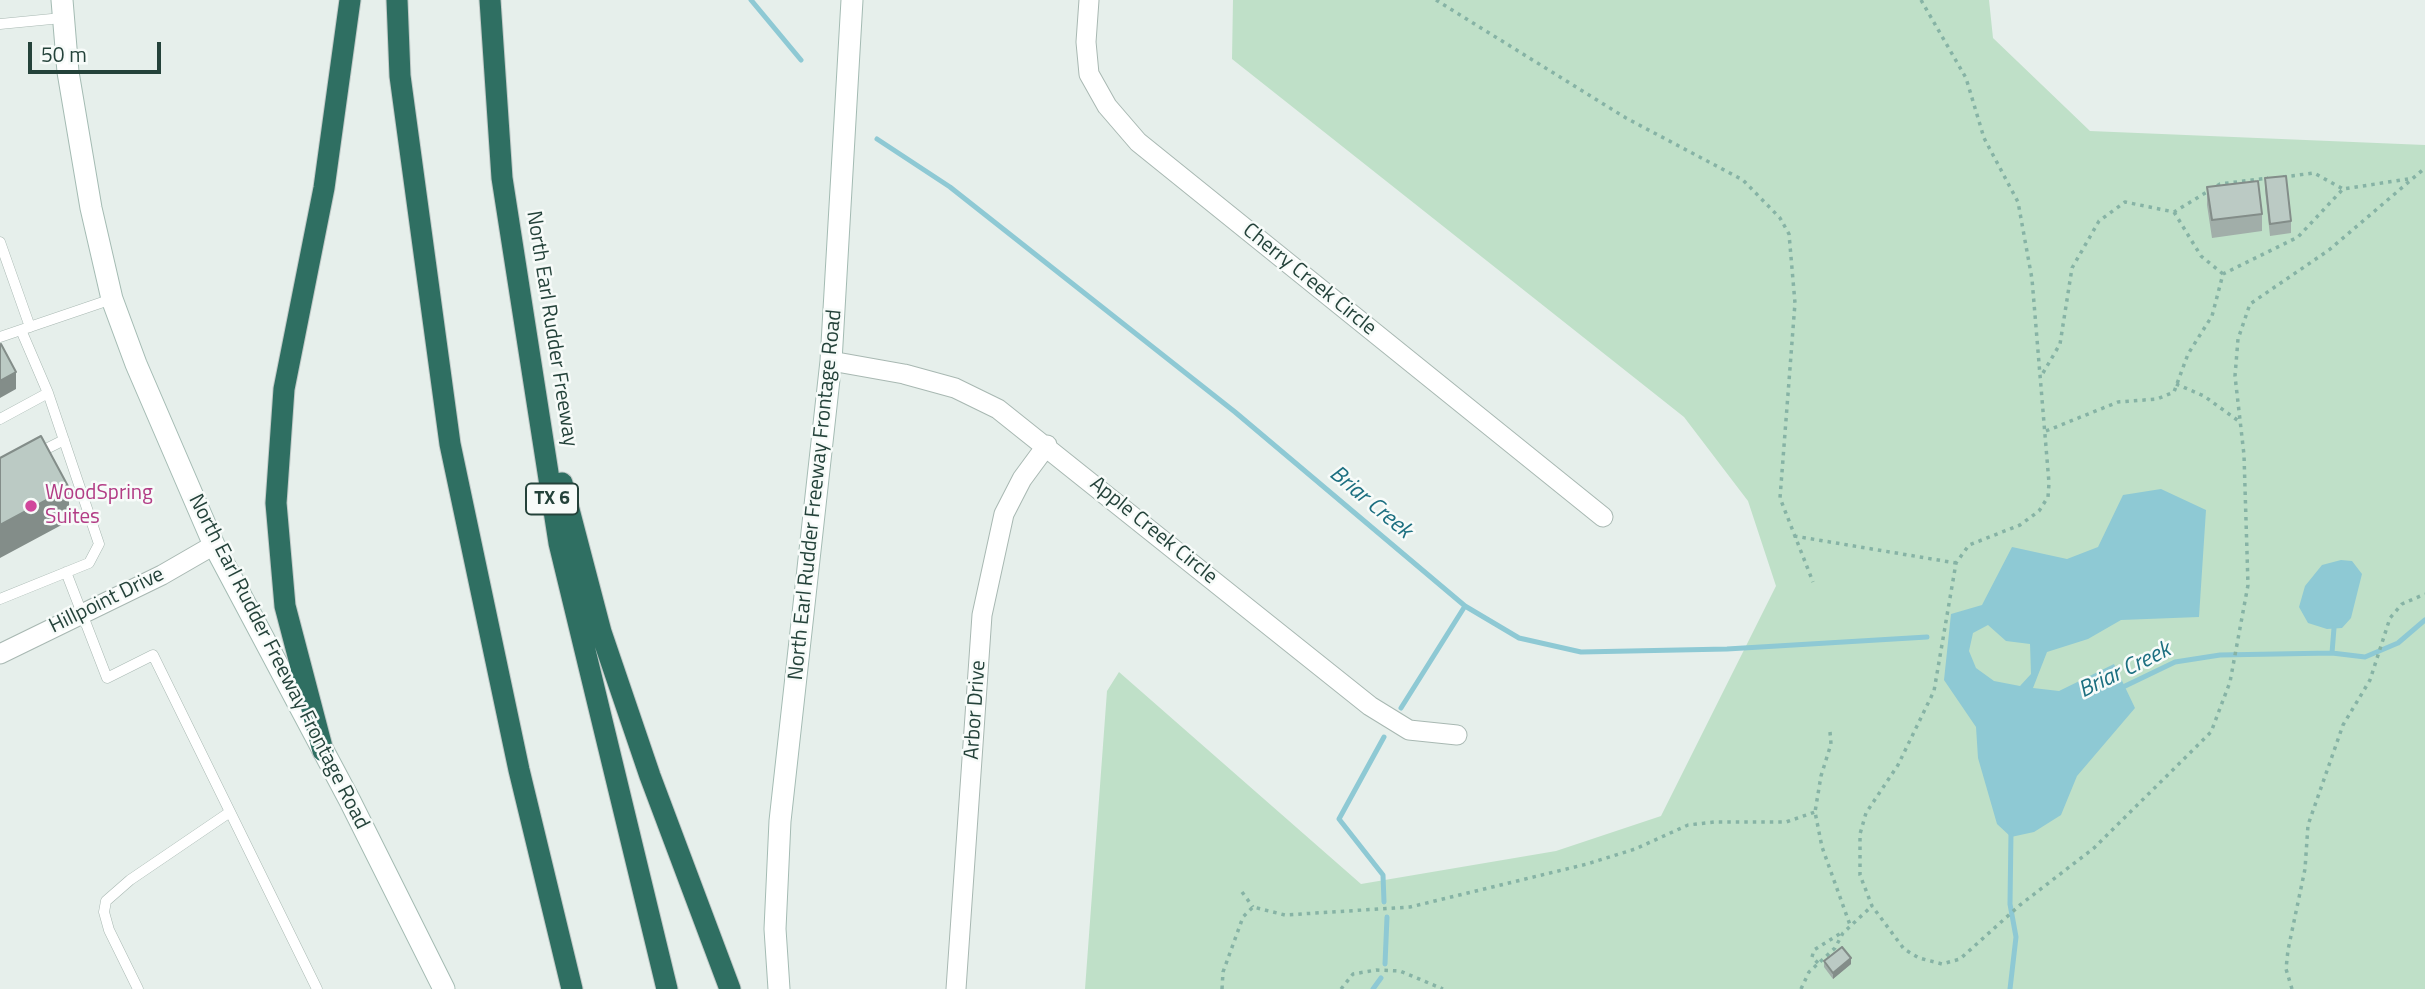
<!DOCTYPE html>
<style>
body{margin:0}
#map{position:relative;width:2425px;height:989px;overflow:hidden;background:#e6efeb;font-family:"Titillium Web",sans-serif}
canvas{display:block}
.scale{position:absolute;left:28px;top:42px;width:133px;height:32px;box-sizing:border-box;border:4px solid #24423a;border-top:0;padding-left:9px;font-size:21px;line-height:24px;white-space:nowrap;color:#24423a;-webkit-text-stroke:5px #f7fbf9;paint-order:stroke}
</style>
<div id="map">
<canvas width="2425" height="989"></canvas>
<div class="scale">50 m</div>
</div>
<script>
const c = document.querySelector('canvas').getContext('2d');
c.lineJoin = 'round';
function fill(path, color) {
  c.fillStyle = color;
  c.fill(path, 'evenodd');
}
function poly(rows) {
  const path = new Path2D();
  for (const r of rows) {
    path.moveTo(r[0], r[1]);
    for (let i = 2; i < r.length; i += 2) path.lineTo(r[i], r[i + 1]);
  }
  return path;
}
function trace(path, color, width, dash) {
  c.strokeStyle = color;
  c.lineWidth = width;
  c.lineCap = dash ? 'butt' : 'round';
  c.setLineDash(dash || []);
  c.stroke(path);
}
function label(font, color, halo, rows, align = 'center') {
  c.font = font + ' "Titillium Web",sans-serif';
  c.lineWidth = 5;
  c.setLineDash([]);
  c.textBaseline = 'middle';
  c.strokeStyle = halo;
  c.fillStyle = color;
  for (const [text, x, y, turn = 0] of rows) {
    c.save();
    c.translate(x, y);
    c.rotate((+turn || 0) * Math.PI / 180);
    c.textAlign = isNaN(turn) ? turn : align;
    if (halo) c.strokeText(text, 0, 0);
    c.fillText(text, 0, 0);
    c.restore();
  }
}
const green = poly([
 [1233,0,1989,0,1993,38,2090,131,2425,145,2425,989,1085,989,1107,691,1119,672,1361,884,1556,851,1661,816,1776,586,1748,501,1684,417,1232,59]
]);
const water = poly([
 [2161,489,2206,510,2199,617,2121,620,2088,639,2047,652,2033,688,2059,691,2114,664,2135,708,2077,776,2061,815,2034,832,2011,837,1997,824,1978,758,1976,727,1944,680,1951,614,1982,605,2012,547,2067,559,2098,547,2123,495],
 [1988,625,2006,641,2030,644,2031,674,2020,686,1994,681,1976,668,1969,651,1973,633],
 [2341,560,2352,561,2362,574,2351,618,2342,628,2327,629,2308,623,2299,607,2305,586,2322,565]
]);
const stream = poly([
 [751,0,801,60],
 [877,139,950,187,1235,412,1465,606,1519,638,1581,652,1727,649,1927,637],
 [2332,653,2334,628],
 [2121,688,2175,662,2220,655,2332,653,2365,657,2398,643,2425,620],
 [1401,708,1465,606],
 [1384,902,1383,875,1339,819,1384,737],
 [1385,964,1387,917],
 [1373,989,1381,978],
 [2010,989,2016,937,2010,904,2011,832]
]);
const path = poly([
 [1436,0,1626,118,1743,180,1780,218,1789,234,1795,303,1780,498,1813,582],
 [1921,0,1966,78,1984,138,2018,202,2032,279,2049,483,2048,497,2039,511,2020,525,1969,545,1956,563,1934,691,1898,765,1866,813,1860,834,1860,875,1872,906,1904,949,1919,958,1942,964,1960,959,2020,905,2094,848,2211,732,2230,682,2248,585,2244,455,2235,376,2238,339,2250,304,2329,250,2425,168],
 [2283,177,2314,173,2343,189],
 [2174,212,2201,256,2223,274],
 [2043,373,2060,344,2072,268,2099,221,2125,202,2174,212,2220,184,2268,178],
 [2176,384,2204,396,2240,422],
 [2046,431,2118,402,2157,399,2174,392,2188,354,2212,316,2223,274,2298,237,2343,189,2408,179],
 [1794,536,1956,563],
 [1830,732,1831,744,1821,776,1815,812,1822,847,1850,925],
 [1242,892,1253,907],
 [1818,963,1812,957,1814,950,1841,933],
 [1222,989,1223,972,1243,917,1253,907,1285,915,1410,907,1587,864,1635,849,1688,825,1714,822,1786,822,1815,812],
 [1341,989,1353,974,1376,970,1400,971,1443,989],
 [1801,989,1809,972,1835,948,1843,933,1872,906],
 [2292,989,2286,969,2288,950,2305,869,2308,825,2343,725,2370,680,2390,618,2402,604,2425,594]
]);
const service = poly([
 [0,24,62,18],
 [0,242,30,327],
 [21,330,48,393],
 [0,337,112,299],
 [0,419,48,393,99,544,89,563,0,599],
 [36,454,64,440],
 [66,572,107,678,153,655,317,989],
 [138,989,109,930,104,912,106,901,130,880,230,812]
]);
const minor = poly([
 [1089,0,1086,42,1089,74,1107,106,1138,142,1603,517],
 [831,361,904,374,955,388,998,409,1370,706,1409,730,1457,735],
 [0,654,162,575,214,545],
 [956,989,982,615,1004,514,1022,479,1047,445]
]);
const secondary = poly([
 [62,0,68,72,91,208,112,299,136,364,214,545,350,801,444,989],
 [779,989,775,929,780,821,831,361,852,0]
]);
const motorway = poly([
 [397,0,400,76,450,444,519,770,572,989],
 [490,0,502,178,559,543,667,989],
 [562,483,601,632,650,776,730,989],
 [323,751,285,606,276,503,284,389,324,188,350,0]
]);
const wall = poly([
 [2265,178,2291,221,2291,233,2270,236,2265,190],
 [2207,187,2262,214,2262,231,2212,238,2207,205],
 [1824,961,1851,964,1833,979,1824,967]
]);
const shadedWall = poly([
 [16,372,16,389,0,398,0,381],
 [69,488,69,521,0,558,0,525],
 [1851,958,1851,964,1833,979,1833,973]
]);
const building = poly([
 [2286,176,2291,221,2270,224,2265,178,2286,176],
 [2258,181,2262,214,2212,220,2207,187,2258,181],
 [1,344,16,372,0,381,0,345,1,344],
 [41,436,69,488,0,525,0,458,41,436],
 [1842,947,1851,958,1833,973,1824,961,1842,947]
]);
const markers = [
 [31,506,7,"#d1479c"]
];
const shields = [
 [552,499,52]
];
const shieldNames = [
 ["TX 6",552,499]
];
const streetNames = [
 ["Cherry Creek Circle",1309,280,39],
 ["North Earl Rudder Freeway",551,329,81],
 ["North Earl Rudder Freeway Frontage Road",816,495,-84],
 ["Apple Creek Circle",1153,531,39],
 ["Hillpoint Drive",107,601,-26],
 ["North Earl Rudder Freeway Frontage Road",278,662,63],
 ["Arbor Drive",976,710,-86]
];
const hotelNames = [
 ["WoodSpring",45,494],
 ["Suites",45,518]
];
const waterNames = [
 ["Briar Creek",1370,503,40],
 ["Briar Creek",2125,671,-26]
];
fill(green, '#bfe0c8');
fill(water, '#8ec9d4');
trace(stream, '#8ec9d4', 5);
trace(service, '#a8b8b2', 11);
trace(minor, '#a8b8b2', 21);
trace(secondary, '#a4bbb3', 23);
trace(motorway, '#c2cac8', 23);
trace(path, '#86b3a5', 3.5, [3.5, 5]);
trace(service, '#fff', 10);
trace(minor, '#fff', 19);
trace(secondary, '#fff', 21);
trace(motorway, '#2f6f62', 21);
fill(wall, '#a1aea9');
fill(shadedWall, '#838d89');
fill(building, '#bbcac4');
trace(building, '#838d89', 2);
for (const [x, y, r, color] of markers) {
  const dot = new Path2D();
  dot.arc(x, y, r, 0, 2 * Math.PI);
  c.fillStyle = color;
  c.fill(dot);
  trace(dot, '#f7fbf9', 2.5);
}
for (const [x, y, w] of shields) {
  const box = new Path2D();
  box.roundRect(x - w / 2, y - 15.5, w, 31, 5);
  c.fillStyle = '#f7fbf9';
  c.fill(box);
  trace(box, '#24423a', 2);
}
label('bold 19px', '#24423a', null, shieldNames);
label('21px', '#24423a', '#f7fbf9', streetNames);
label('21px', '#b23c85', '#f7fbf9', hotelNames, 'left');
label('italic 23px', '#1c6f80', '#f7fbf9', waterNames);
</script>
